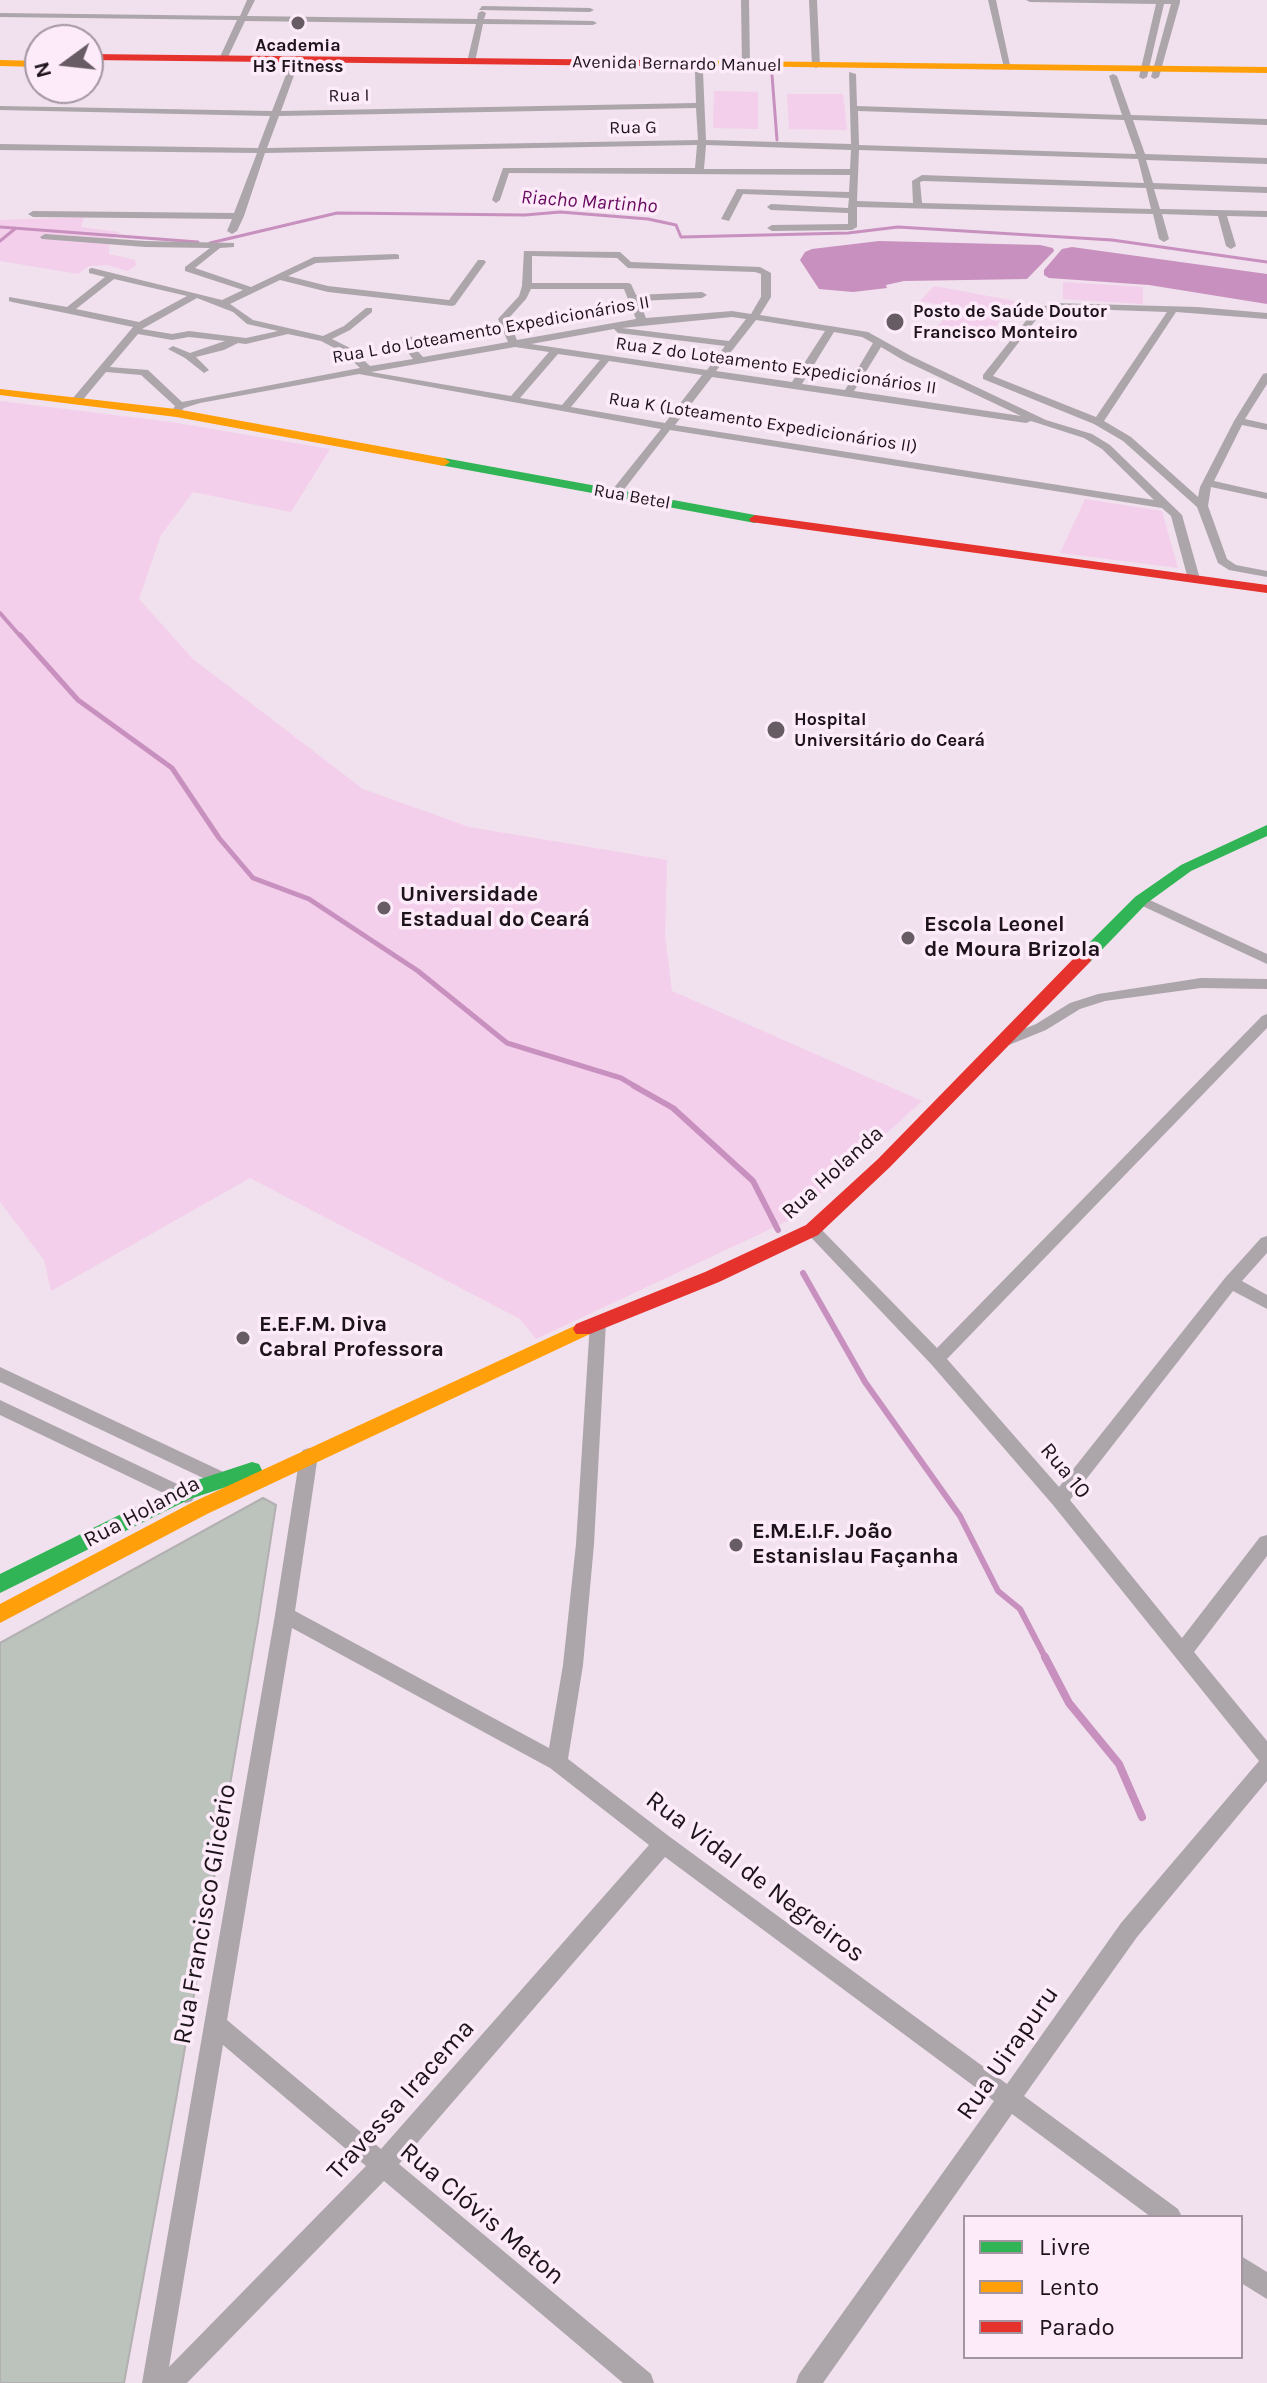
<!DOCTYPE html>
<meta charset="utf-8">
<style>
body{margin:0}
#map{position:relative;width:1267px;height:2383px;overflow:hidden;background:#f1e0ed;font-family:Karla,sans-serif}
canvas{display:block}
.legend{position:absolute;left:963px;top:2215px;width:280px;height:144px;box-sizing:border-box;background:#fdebf9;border:2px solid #a395a0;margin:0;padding:10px 14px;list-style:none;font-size:24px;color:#1d131b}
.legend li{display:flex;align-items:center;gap:16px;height:40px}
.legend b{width:40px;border:2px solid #a395a0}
.north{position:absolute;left:24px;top:24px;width:80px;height:80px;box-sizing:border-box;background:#fdebf9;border:2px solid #a395a0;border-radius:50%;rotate:255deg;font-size:22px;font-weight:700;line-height:32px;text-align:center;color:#1d131b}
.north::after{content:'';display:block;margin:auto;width:28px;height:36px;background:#675b64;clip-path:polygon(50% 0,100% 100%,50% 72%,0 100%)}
</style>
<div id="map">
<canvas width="1267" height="2383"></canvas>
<ul class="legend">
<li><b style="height:10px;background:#30b455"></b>Livre</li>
<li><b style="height:10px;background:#ff9f0a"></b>Lento</li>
<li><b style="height:10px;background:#e5322d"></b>Parado</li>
</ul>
<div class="north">N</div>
</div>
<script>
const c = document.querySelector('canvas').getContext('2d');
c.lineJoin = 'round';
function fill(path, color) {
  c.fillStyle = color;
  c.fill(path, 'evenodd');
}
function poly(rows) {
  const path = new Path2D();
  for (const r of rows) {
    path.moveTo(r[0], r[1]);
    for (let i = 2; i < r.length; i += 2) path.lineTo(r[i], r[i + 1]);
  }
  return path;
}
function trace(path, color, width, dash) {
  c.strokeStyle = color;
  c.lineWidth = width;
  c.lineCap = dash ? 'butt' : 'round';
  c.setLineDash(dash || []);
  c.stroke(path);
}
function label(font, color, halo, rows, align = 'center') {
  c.font = font + ' Karla,sans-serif';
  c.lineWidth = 7;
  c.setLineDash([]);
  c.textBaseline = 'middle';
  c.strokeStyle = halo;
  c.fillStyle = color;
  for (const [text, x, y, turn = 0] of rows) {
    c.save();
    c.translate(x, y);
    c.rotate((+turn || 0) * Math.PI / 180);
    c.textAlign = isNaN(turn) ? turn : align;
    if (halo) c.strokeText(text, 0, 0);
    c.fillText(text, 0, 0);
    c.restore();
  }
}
const green = poly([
 [714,91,758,92,758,129,713,128],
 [787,94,843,94,847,130,789,129],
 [84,217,81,227,119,232,109,245,109,254,135,260,136,265,128,271,107,265,89,266,78,274,0,261,0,220],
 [1063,282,1143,287,1143,304,1063,299],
 [934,286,1015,301,989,335,937,327,953,307,920,301],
 [0,401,171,422,330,449,291,512,193,492,161,535,139,599,193,659,363,789,469,827,667,860,665,936,672,991,922,1101,794,1218,536,1339,520,1319,250,1178,51,1291,44,1260,0,1202],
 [1085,499,1162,511,1178,568,1060,553]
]);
const water = poly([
 [879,241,1040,245,1053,248,1054,251,1027,279,904,281,886,285,887,288,853,292,819,289,800,260,805,252,812,249],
 [1072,247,1267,274,1267,304,1149,285,1049,278,1044,275,1044,270,1062,249]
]);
const streamFar4 = poly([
 [772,75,777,140],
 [0,227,198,242],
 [0,241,16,228],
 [210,243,337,213,525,215,560,212,648,219,676,225,681,237,848,233,898,227,1112,240,1267,262]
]);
const streamFar3 = poly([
 [0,613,21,637]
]);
const streamFar2 = poly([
 [20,635,78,700,172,768,219,838,253,878,309,899,418,971,507,1043,621,1078,638,1088]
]);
const streamFar1 = poly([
 [634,1086,673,1108,753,1181,778,1230],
 [803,1273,865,1382,960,1516,998,1591,1020,1609,1046,1659]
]);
const stream = poly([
 [1045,1657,1069,1703,1119,1764,1142,1817]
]);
const building = poly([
 [263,1498,276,1505,258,1621,176,2100,124,2383,0,2383,0,1643,263,1498]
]);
const street = poly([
 [247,0,255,0,247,16,477,19,478,13,482,11,486,13,484,19,593,21,597,23,593,25,483,24,475,62,471,64,467,62,476,24,245,21,227,59,223,61,219,59,237,20,0,17,0,13,240,16,247,0],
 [741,0,749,0,750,65,746,67,742,65,741,0],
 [809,0,817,0,820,66,816,68,812,66,809,0],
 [988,0,996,0,1011,70,1004,68,988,0],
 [1026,0,1180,0,1180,2,1159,77,1155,79,1151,77,1171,4,1164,4,1147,77,1143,79,1139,77,1156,4,1030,2,1026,0],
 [482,6,590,8,594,10,590,12,479,10,482,6],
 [293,65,297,67,281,111,696,103,695,72,699,70,703,72,706,140,851,144,849,72,856,74,857,106,1122,115,1109,76,1113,74,1117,76,1131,115,1267,119,1267,125,1133,120,1145,154,1267,158,1267,164,1146,160,1153,183,1267,187,1267,193,1154,189,1160,209,1267,211,1267,217,1227,216,1236,246,1231,249,1226,246,1218,216,1162,214,1169,239,1164,242,1159,239,1153,214,857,207,857,227,852,230,772,231,767,228,772,225,848,224,848,213,771,210,767,207,771,204,848,208,849,198,743,194,729,221,721,219,737,189,849,192,850,175,509,173,500,200,496,203,492,200,503,168,695,168,697,145,265,153,244,216,237,231,232,234,227,231,232,219,33,217,28,214,33,211,234,213,257,153,0,150,0,144,258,148,270,116,0,110,0,106,272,111,289,67,293,65],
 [696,108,698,140,267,148,279,116,696,108],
 [858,111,1124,120,1136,154,859,145,858,111],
 [706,145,851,150,850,169,704,169,706,145],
 [859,150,1138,159,1144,183,922,175,912,181,913,203,857,201,859,150],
 [923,181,1146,188,1151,209,922,203,920,182,923,181],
 [45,234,145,241,234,243,234,247,220,248,195,268,251,287,314,257,396,254,399,255,399,259,316,263,288,276,328,286,449,300,478,260,484,260,486,262,455,305,452,306,328,292,280,280,230,304,253,320,323,336,344,326,366,308,372,308,372,312,350,330,332,339,352,349,370,366,413,359,402,345,403,339,408,336,412,337,412,345,423,357,508,342,498,319,519,296,522,286,524,251,620,252,631,262,760,267,771,273,771,297,760,315,868,332,911,356,1046,420,1092,434,1110,445,1182,515,1200,579,1194,582,1188,579,1171,516,1162,508,670,430,619,496,615,497,609,494,661,429,359,374,200,403,184,408,176,416,171,413,175,406,141,375,106,372,81,402,73,402,73,398,133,327,12,302,9,301,9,297,67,307,105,277,89,273,89,269,92,268,222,300,243,290,185,271,185,267,210,248,145,247,42,239,40,237,45,234],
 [532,256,617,258,628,268,755,272,761,274,761,297,751,314,732,311,646,318,639,301,702,298,707,295,702,292,636,295,631,284,628,283,532,283,532,256],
 [114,279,187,296,139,322,76,309,114,279],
 [531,289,624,289,636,319,517,340,508,319,526,299,531,289],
 [197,298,233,312,247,324,278,331,246,338,189,331,172,334,142,329,197,298],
 [732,317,746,319,729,341,622,328,732,317],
 [756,320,825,331,792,382,716,371,756,320],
 [614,329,618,333,725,346,707,370,531,344,614,329],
 [834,332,862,337,873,343,845,390,802,384,834,332],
 [138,334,172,340,189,337,225,341,190,353,173,346,168,349,185,358,204,373,209,370,196,357,224,350,238,343,246,344,288,334,321,341,344,353,360,368,182,402,148,370,110,367,138,334],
 [515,347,549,352,511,396,371,372,515,347],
 [881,347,903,360,1021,416,854,391,881,347],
 [558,354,600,360,562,405,520,398,558,354],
 [609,361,702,375,665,423,571,407,609,361],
 [712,377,1026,423,1031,421,1084,438,1102,449,1154,500,675,425,712,377],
 [1053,303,1197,307,1267,313,1267,319,1176,312,1104,421,1131,437,1198,497,1200,487,1234,421,1263,374,1267,373,1267,384,1245,419,1267,424,1267,430,1242,425,1214,481,1267,493,1267,499,1211,487,1208,506,1227,559,1236,565,1267,571,1267,577,1229,570,1218,563,1197,507,1123,441,1094,424,983,379,983,375,1029,317,1037,309,1053,303],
 [1057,308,1167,312,1096,417,993,376,1035,321,1043,313,1057,308],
 [1141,896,1267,954,1267,964,1136,903,1134,900,1141,896],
 [1201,978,1267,979,1267,989,1201,988,1105,1001,1080,1009,1046,1030,1009,1045,999,1045,997,1042,999,1039,1036,1024,1070,1003,1098,994,1201,978],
 [1267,1014,1267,1028,947,1359,1059,1487,1225,1278,1261,1238,1267,1236,1267,1253,1242,1281,1267,1295,1267,1309,1233,1291,1070,1500,1182,1638,1260,1537,1267,1535,1267,1556,1194,1652,1267,1741,1267,1781,1137,1937,1024,2096,1178,2209,1182,2217,1151,2217,1012,2114,823,2383,796,2383,799,2374,994,2101,665,1857,399,2164,651,2374,654,2383,623,2383,384,2181,187,2383,142,2383,275,1615,300,1455,303,1450,309,1448,315,1450,318,1455,295,1611,549,1748,563,1665,576,1544,590,1322,592,1318,604,1318,606,1322,594,1544,583,1665,568,1759,670,1837,1007,2084,1121,1923,1259,1761,1053,1505,931,1364,804,1230,812,1224,818,1226,937,1348,1262,1016,1267,1014],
 [292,1628,550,1768,649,1845,381,2149,227,2020,292,1628],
 [223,2045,366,2166,169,2367,223,2045],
 [0,1367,232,1476,235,1481,232,1486,226,1488,220,1486,0,1382,0,1367],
 [0,1400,192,1491,195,1496,192,1501,186,1503,180,1501,0,1415,0,1400],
 [1241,2256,1267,2272,1267,2299,1241,2283,1241,2256]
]);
const fast = poly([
 [444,458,755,515,761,519,755,523,440,465,438,462,444,458],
 [1267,825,1267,836,1191,871,1147,903,1090,962,1078,962,1076,958,1078,954,1135,897,1181,865,1267,825],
 [252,1462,259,1464,262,1470,259,1476,190,1499,0,1593,0,1574,176,1487,252,1462]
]);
const slow = poly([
 [0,60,40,61,40,67,0,66,0,60],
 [644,60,1267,67,1267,73,641,65,644,60],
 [0,389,176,409,444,458,450,462,444,466,176,417,0,395,0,389],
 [583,1322,590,1324,593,1329,590,1334,207,1514,0,1623,0,1604,193,1502,583,1322]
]);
const jam = poly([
 [88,54,644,60,648,63,644,66,88,60,88,54],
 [755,515,1267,585,1267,593,751,522,749,519,755,515],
 [1084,953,1090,954,1092,958,1090,962,890,1167,818,1235,719,1282,590,1334,576,1334,573,1329,576,1324,705,1272,806,1225,878,1159,1078,954,1084,953]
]);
const markers = [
 [298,23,8,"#675b64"],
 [895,322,10,"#675b64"],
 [776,730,10,"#675b64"],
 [384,908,8,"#675b64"],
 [908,938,8,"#675b64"],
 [243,1338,8,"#675b64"],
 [736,1545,8,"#675b64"]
];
const farPoinames = [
 ["Academia",298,46,"center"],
 ["H3 Fitness",298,67,"center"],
 ["Posto de Saúde Doutor",913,312],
 ["Francisco Monteiro",913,333],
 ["Hospital",794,720],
 ["Universitário do Ceará",794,741]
];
const farStreetnames = [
 ["Avenida Bernardo Manuel",677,64,1],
 ["Rua I",349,96,-1],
 ["Rua G",633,128,-1],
 ["Rua L do Loteamento Expedicionários II",491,330,-10],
 ["Rua Z do Loteamento Expedicionários II",776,366,8],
 ["Rua K (Loteamento Expedicionários II)",763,423,9],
 ["Rua Betel",632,497,10]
];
const farWaternames = [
 ["Riacho Martinho",589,202,4]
];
const poiNames = [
 ["Universidade",400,895],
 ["Estadual do Ceará",400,920],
 ["Escola Leonel",924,925],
 ["de Moura Brizola",924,950],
 ["E.E.F.M. Diva",259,1325],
 ["Cabral Professora",259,1350],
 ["E.M.E.I.F. João",752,1532],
 ["Estanislau Façanha",752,1557]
];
const streetNames = [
 ["Rua Holanda",833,1173,-42],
 ["Rua 10",1065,1471,50],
 ["Rua Holanda",142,1512,-28]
];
const nearStreetnames = [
 ["Rua Vidal de Negreiros",755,1877,37],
 ["Rua Francisco Glicério",205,1914,-80],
 ["Rua Uirapuru",1008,2053,-55],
 ["Travessa Iracema",401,2100,-48],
 ["Rua Clóvis Meton",482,2214,40]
];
fill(green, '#f3cfeb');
fill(water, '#c890be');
trace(streamFar4, '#c890be', 3);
trace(streamFar3, '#c890be', 4);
trace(streamFar2, '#c890be', 5);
trace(streamFar1, '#c890be', 6);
trace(stream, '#c890be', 8);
fill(building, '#bcc3bd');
trace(building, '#b2b0b1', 2);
fill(street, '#aca6ab');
fill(fast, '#30b455');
fill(slow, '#ff9f0a');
fill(jam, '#e5322d');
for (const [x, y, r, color] of markers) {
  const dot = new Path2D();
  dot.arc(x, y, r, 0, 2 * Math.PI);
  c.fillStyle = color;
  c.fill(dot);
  trace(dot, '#fdebf9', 3);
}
label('bold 18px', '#1d131b', '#fdebf9', farPoinames, 'left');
label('18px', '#1d131b', '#fdebf9', farStreetnames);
label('italic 20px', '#67085e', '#fdebf9', farWaternames);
label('bold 22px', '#1d131b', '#fdebf9', poiNames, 'left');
label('22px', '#1d131b', '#fdebf9', streetNames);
label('26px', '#1d131b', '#fdebf9', nearStreetnames);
</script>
